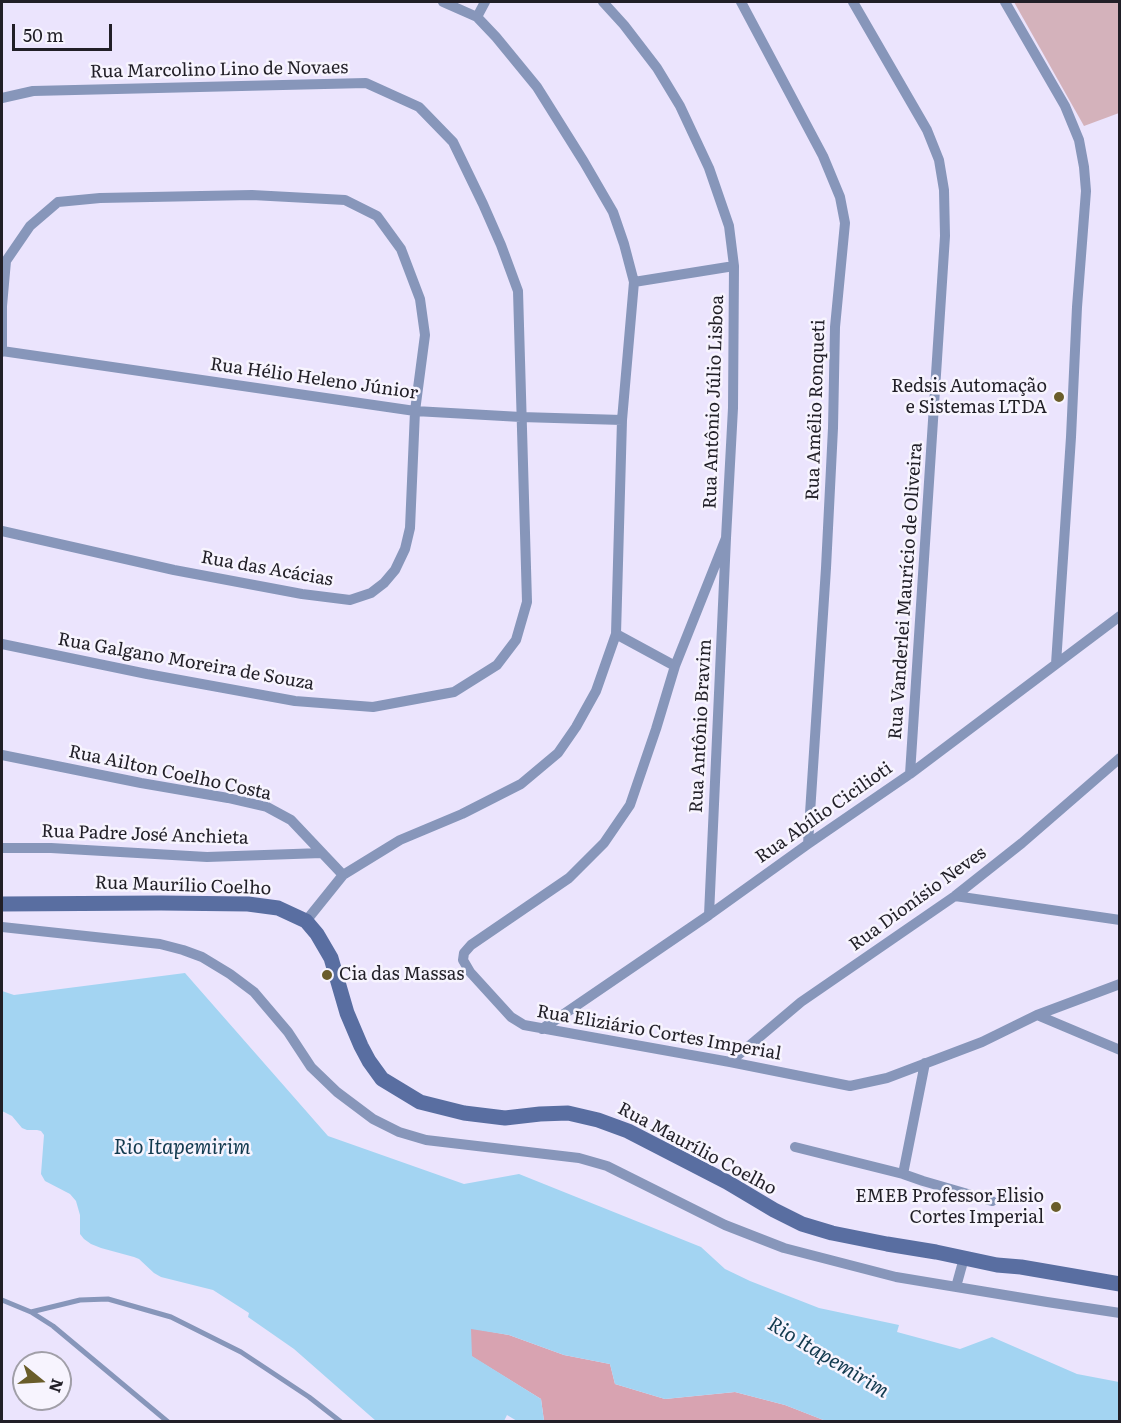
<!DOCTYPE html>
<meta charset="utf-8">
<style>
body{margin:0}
#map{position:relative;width:1121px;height:1423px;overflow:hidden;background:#ebe4fd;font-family:Literata,serif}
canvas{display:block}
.frame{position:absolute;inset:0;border:3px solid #211f27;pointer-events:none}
.north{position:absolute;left:12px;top:1351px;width:60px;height:60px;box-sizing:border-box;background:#f7f4fe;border:2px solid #a19fa8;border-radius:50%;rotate:108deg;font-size:16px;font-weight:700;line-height:24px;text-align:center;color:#211f27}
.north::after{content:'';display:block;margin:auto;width:21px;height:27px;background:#6a5d2a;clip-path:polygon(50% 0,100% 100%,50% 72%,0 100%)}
.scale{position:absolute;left:12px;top:24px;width:100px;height:27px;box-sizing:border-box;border:3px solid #211f27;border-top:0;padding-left:8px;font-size:18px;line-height:21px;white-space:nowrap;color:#211f27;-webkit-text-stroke:4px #f7f4fe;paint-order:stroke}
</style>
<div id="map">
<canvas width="1121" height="1423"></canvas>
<div class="frame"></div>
<div class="north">N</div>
<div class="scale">50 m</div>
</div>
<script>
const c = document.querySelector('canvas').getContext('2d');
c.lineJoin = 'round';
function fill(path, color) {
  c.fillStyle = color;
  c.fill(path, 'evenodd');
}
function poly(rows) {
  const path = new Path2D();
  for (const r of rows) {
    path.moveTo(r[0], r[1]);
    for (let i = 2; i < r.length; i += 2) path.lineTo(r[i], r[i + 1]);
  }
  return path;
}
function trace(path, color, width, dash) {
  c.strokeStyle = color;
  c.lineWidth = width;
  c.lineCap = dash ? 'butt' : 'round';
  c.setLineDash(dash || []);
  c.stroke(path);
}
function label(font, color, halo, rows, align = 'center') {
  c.font = font + ' Literata,serif';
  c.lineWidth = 5;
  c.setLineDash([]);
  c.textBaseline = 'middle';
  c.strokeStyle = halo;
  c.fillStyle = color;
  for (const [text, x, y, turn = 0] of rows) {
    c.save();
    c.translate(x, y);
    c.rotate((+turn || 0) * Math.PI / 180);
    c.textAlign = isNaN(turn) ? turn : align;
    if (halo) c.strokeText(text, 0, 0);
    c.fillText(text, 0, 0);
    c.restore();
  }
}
const green = poly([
 [1014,2,1119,2,1119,113,1084,126]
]);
const forest = poly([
 [470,1328,509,1335,564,1355,610,1364,615,1384,665,1399,735,1392,785,1405,826,1421,544,1421,541,1399,471,1356]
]);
const water = poly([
 [185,973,328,1136,464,1184,519,1174,701,1247,725,1269,750,1281,819,1308,899,1325,897,1332,960,1349,992,1337,1077,1374,1119,1382,1119,1421,826,1421,785,1405,735,1392,665,1399,615,1384,610,1364,564,1355,509,1335,471,1329,472,1356,541,1399,544,1421,517,1421,507,1415,504,1421,376,1421,294,1349,248,1317,249,1313,213,1290,161,1277,154,1273,139,1259,134,1257,101,1248,91,1244,84,1239,80,1234,80,1215,76,1201,70,1194,45,1181,41,1174,44,1135,41,1131,37,1130,27,1130,22,1128,12,1116,2,1111,2,991,14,995]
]);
const service = poly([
 [2,1300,31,1312,53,1326,168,1422],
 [31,1312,80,1300,108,1299,171,1317,241,1352,309,1397,341,1422]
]);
const minor = poly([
 [603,2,624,25,657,68,680,106,709,168,729,226,734,266,733,408,726,538,709,915],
 [741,2,823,156,840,197,845,223,835,327,833,428,826,568,808,844],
 [853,2,927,130,939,160,944,190,945,236,910,774],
 [1005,2,1065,106,1079,140,1084,167,1086,191,1077,307,1071,437,1056,664],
 [477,17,485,2],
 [2,98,33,91,366,83,419,107,453,142,483,204,501,245,518,291,527,602,516,640,497,665,454,692,373,707,295,701,147,674,2,644],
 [634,282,734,266],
 [2,351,415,411,521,417,622,420],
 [2,352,2,306,6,261,30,226,58,202,100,198,252,195,345,200,377,216,401,249,420,299,425,335,415,411,410,528,405,549,395,570,384,583,371,593,350,600,302,594,174,570,2,531],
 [726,538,675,666,656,729,630,805,604,843,569,878,471,945,464,953,463,960,470,972,511,1017,524,1025,730,1062,850,1086,887,1078,982,1042,1037,1015,1120,984],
 [616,634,675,666],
 [2,755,141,783,228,798,267,807,291,820,343,875],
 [2,848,51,848,207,857,322,853],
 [955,896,1120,920],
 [306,921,343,875,400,840,462,814,521,784,558,753,576,727,596,691,616,634,622,420,634,282,624,244,613,212,584,162,537,87,496,37,477,17,443,2],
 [2,927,160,944,183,950,202,957,230,974,254,992,288,1032,311,1067,337,1092,373,1119,399,1132,426,1140,579,1158,607,1166,725,1225,784,1248,896,1277,1047,1302,1120,1313],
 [1037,1015,1120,1050],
 [542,1029,709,915,808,844,910,774,1120,616],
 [730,1062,801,1002,955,896,1022,843,1120,758],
 [795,1147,903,1174,923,1181,992,1201],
 [903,1174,925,1063],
 [956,1287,964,1258]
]);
const secondary = poly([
 [2,904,161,903,248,904,278,908,306,921,317,934,331,958,347,1013,361,1046,369,1061,382,1079,420,1102,464,1113,505,1118,540,1114,568,1113,598,1120,628,1131,727,1182,774,1210,802,1224,832,1233,887,1244,936,1252,997,1265,1021,1267,1120,1284]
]);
const markers = [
 [1059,397,6,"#6a5d2a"],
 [327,975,6,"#6a5d2a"],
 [1056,1207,6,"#6a5d2a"]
];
const streetNames = [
 ["Rua Marcolino Lino de Novaes",219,70,-1],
 ["Rua Hélio Heleno Júnior",314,379,8],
 ["Rua Antônio Júlio Lisboa",714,402,-88],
 ["Rua Amélio Ronqueti",816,410,-88],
 ["Rua das Acácias",267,569,10],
 ["Rua Vanderlei Maurício de Oliveira",906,591,-86],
 ["Rua Galgano Moreira de Souza",186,662,10],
 ["Rua Antônio Bravim",701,726,-87],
 ["Rua Ailton Coelho Costa",170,773,12],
 ["Rua Abílio Cicilioti",824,813,-35],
 ["Rua Padre José Anchieta",145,835,2],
 ["Rua Maurílio Coelho",183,886,2],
 ["Rua Dionísio Neves",918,899,-36],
 ["Rua Eliziário Cortes Imperial",659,1033,10],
 ["Rua Maurílio Coelho",697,1149,28]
];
const poiNames = [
 ["Redsis Automação",1047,387],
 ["e Sistemas LTDA",1047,408],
 ["Cia das Massas",339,975,"left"],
 ["EMEB Professor Elisio",1044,1197],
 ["Cortes Imperial",1044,1218]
];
const waterNames = [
 ["Rio Itapemirim",182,1148],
 ["Rio Itapemirim",828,1358,31]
];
fill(green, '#d4b2bb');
fill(forest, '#d8a3b1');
fill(water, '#a3d4f2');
trace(service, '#8796ba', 5);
trace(minor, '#8796ba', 10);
trace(secondary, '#596ea1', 15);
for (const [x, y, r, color] of markers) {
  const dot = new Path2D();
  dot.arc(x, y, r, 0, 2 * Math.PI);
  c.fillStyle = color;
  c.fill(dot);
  trace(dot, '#f7f4fe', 2);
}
label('18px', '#211f27', '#f7f4fe', streetNames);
label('18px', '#211f27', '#f7f4fe', poiNames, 'right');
label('italic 20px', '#11394e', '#f7f4fe', waterNames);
</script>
